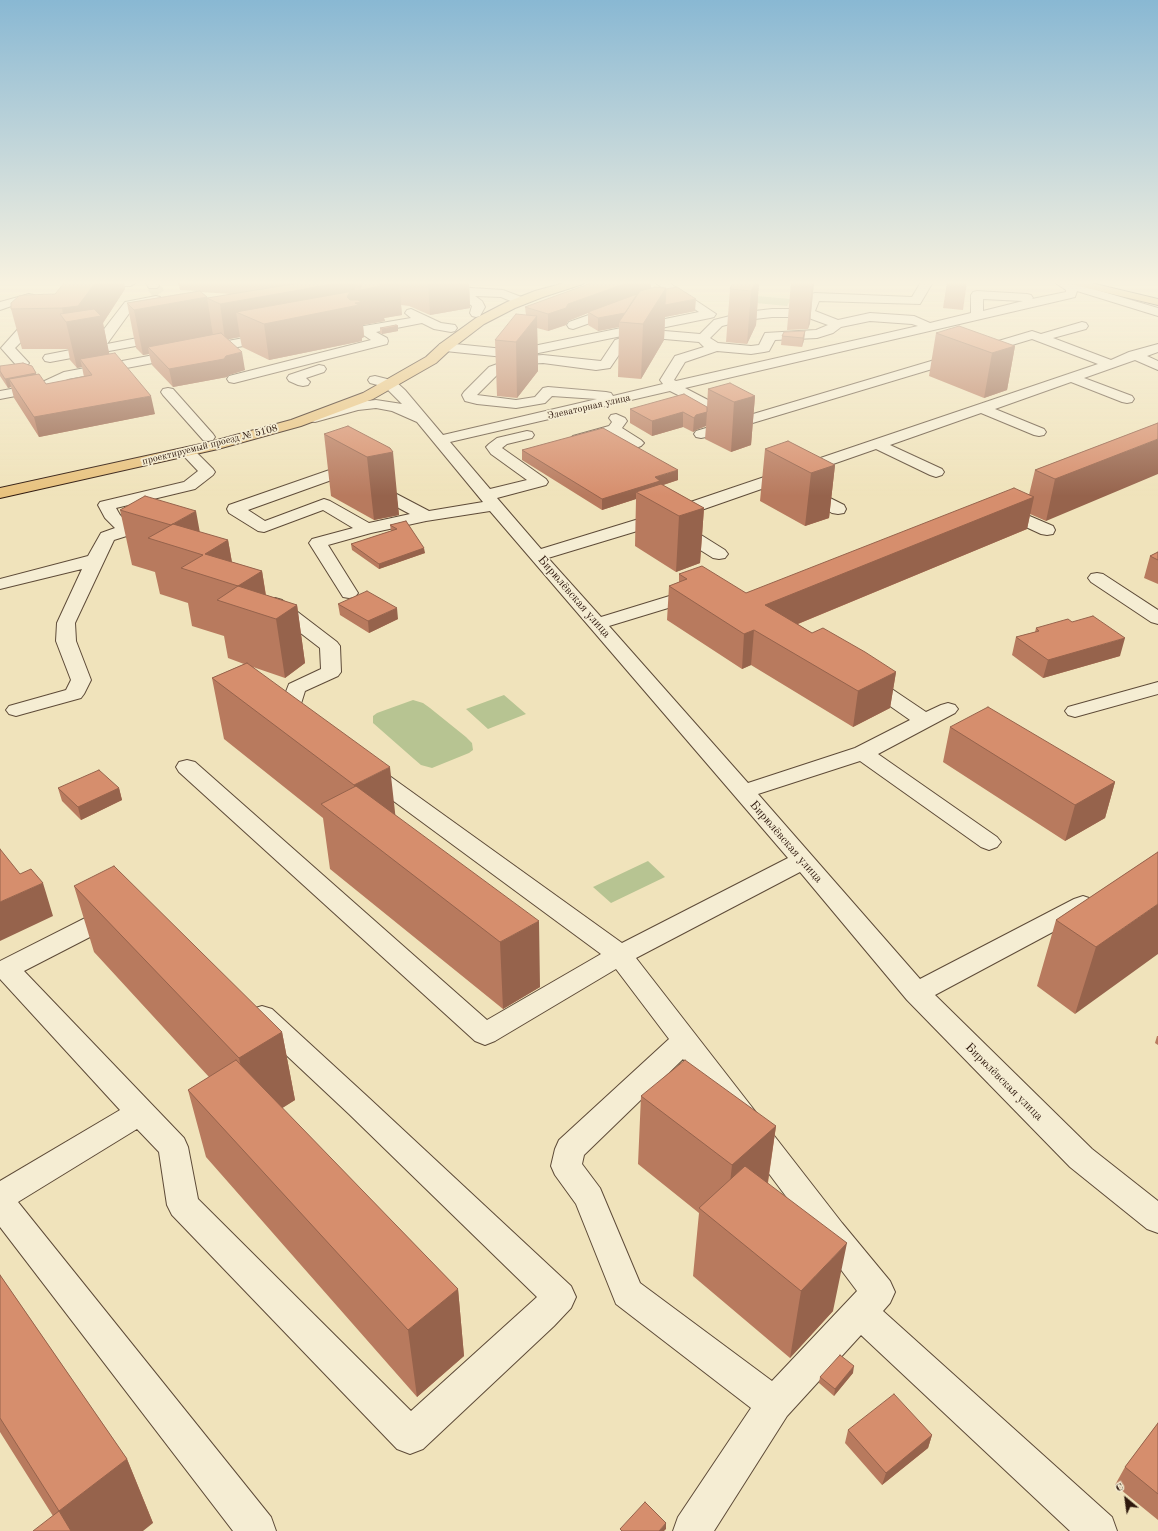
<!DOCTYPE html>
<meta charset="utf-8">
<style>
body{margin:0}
#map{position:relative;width:1158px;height:1531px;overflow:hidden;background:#f0e3bb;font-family:"Old Standard TT",serif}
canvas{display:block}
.north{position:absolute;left:1106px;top:1479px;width:40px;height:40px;-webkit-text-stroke:3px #f5edd3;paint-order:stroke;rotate:331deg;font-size:11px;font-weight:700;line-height:16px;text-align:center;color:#2e180d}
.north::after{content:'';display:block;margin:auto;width:14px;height:18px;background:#2e180d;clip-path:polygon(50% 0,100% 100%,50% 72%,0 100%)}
</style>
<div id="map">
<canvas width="1158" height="1531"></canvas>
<div class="north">С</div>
</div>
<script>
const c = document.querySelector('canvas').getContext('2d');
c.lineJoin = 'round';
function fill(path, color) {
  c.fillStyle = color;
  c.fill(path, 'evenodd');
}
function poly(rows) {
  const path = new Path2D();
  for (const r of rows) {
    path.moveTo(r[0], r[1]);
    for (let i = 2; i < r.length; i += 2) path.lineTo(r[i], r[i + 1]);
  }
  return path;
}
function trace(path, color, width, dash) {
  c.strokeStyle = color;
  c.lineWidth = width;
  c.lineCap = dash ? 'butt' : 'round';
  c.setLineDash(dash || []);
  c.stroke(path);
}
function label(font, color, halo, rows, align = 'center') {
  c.font = font + ' "Old Standard TT",serif';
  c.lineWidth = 3.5;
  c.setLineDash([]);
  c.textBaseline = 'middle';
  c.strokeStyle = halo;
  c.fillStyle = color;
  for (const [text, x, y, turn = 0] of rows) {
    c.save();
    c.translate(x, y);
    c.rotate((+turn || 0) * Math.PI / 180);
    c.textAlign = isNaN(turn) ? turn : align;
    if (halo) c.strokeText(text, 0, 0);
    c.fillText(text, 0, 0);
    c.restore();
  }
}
const green = poly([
 [758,296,791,299,787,306,755,303],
 [504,695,526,714,488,729,466,709],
 [413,700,423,703,430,708,466,737,472,743,473,750,469,753,432,768,421,765,414,759,373,723,373,716,377,713],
 [648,861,665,877,611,903,593,887]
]);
const minorTunnel = poly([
 [153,286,159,294]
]);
const minor = poly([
 [77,282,136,282,134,284,130,286,83,286,79,284,77,282],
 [145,282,157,282,159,286,157,288,149,288,145,282],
 [654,282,668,282,716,314,714,317,710,318,514,358,445,351,440,350,438,347,440,344,445,343,514,350,699,312,654,282],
 [921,282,933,282,920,304,819,301,815,311,838,320,870,313,914,316,930,323,971,313,971,295,973,292,977,291,1027,294,1031,295,1033,298,1032,299,1066,292,1066,290,1054,282,1070,282,1158,308,1158,316,1077,291,1075,297,1071,298,685,388,733,413,735,416,733,419,728,420,670,391,450,442,490,489,527,480,491,454,486,447,489,444,497,438,527,431,532,432,534,435,532,438,507,444,502,448,546,479,548,482,546,485,497,498,541,549,655,514,1098,364,1032,339,706,437,701,438,696,437,694,434,696,431,1032,331,1041,334,1082,322,1086,323,1088,326,1086,329,1053,338,1111,360,1129,352,1158,344,1158,352,1147,356,1158,361,1158,370,1135,360,1084,378,1132,396,1134,399,1132,402,1127,403,1122,402,1071,382,995,409,1044,429,1046,432,1044,435,1039,436,1034,435,981,413,890,445,942,469,944,472,942,475,936,477,930,475,876,449,667,522,548,558,601,617,689,590,695,588,701,590,704,594,701,598,609,626,748,783,855,748,910,720,860,685,857,681,860,677,867,675,874,677,926,712,941,705,948,703,955,705,958,709,955,713,878,754,997,837,1001,842,997,847,989,850,981,847,860,761,758,794,920,979,1074,899,1083,896,1092,899,1095,905,1092,911,935,995,1092,1149,1158,1201,1158,1233,1147,1229,1070,1167,907,1000,800,872,636,958,842,1223,890,1281,895,1292,890,1303,883,1311,1112,1517,1117,1531,1070,1531,861,1335,787,1416,714,1531,673,1531,678,1517,751,1408,616,1304,576,1204,555,1175,551,1166,555,1149,559,1140,669,1039,616,969,495,1041,485,1045,475,1041,179,772,176,767,179,762,187,760,195,762,487,1020,601,954,361,777,358,772,361,767,369,765,377,767,622,943,788,858,490,511,426,521,371,533,328,545,358,593,355,597,349,598,343,597,309,543,312,539,353,528,323,510,264,532,258,531,229,513,227,509,229,505,341,466,347,468,429,511,483,502,417,422,392,411,376,408,358,410,315,422,310,421,308,418,310,415,357,402,376,400,402,404,385,387,370,383,368,380,370,377,375,376,395,381,405,390,443,435,597,399,552,396,545,403,516,408,477,404,465,401,462,395,464,392,489,367,500,363,528,356,543,355,601,361,615,340,631,335,653,330,700,334,714,320,746,312,772,309,803,309,811,294,815,293,912,297,921,282],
 [983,299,1023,301,983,311,983,299],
 [772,317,806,317,828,325,816,330,765,333,759,345,751,346,718,343,710,338,722,326,746,320,772,317],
 [870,321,912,324,918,326,676,381,674,380,685,362,717,351,751,354,764,352,769,351,775,340,817,338,833,333,841,327,870,321],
 [653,338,699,342,704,347,675,356,660,380,663,384,613,396,611,393,606,392,548,387,543,388,535,397,516,400,477,395,499,373,528,364,543,363,596,370,610,368,625,346,653,338],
 [340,477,410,514,369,523,330,501,324,499,265,521,248,510,340,477],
 [683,1059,857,1291,772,1381,640,1283,600,1188,582,1164,584,1155,683,1059],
 [439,286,503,290,524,298,526,301,524,304,520,305,501,297,475,296,482,301,485,307,480,316,476,317,472,316,470,313,472,306,466,301,455,295,435,293,433,290,435,287,439,286],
 [29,294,47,298,49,301,47,304,43,305,29,302,23,302,0,310,0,302,29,294],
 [156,296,160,297,162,300,160,303,133,308,107,344,163,333,168,334,169,337,168,340,50,362,45,361,43,358,45,355,50,354,91,346,125,302,156,296],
 [617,305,621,306,623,309,621,312,573,329,569,328,567,325,569,322,617,305],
 [411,309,441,323,455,325,457,328,455,331,451,332,434,329,422,323,376,332,387,338,388,341,387,344,234,383,229,382,227,379,229,376,371,340,362,334,354,334,352,331,354,328,358,327,411,318,405,313,407,310,411,309],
 [45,322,49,323,51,326,49,329,28,335,15,348,29,363,27,366,22,367,17,366,1,348,18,329,45,322],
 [270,333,275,334,276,337,275,340,68,379,47,390,0,399,0,391,38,384,64,372,270,333],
 [319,365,324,366,326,369,324,372,306,378,310,382,308,385,303,386,298,385,289,381,287,378,289,375,319,365],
 [168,388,173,389,213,434,215,437,213,440,208,441,203,440,163,395,161,392,163,389,168,388],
 [616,414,625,418,627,421,622,428,641,440,644,443,641,446,636,448,631,446,612,434,578,444,573,442,570,439,573,436,609,426,612,422,609,418,611,415,616,414],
 [188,447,193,449,213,469,215,472,213,475,195,489,116,508,120,515,135,530,133,534,114,540,75,623,76,641,91,680,84,694,81,698,23,714,16,716,9,714,6,710,9,706,66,690,71,680,56,641,57,623,82,569,0,589,0,579,88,556,101,533,115,528,105,518,98,505,100,502,184,482,198,471,180,452,183,449,188,447],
 [804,486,810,488,844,505,846,509,844,513,838,514,832,513,798,494,796,491,798,488,804,486],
 [1006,506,1053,526,1055,530,1053,534,1047,535,1041,534,1000,515,998,511,1000,507,1006,506],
 [676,522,682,523,725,550,728,554,725,558,719,559,713,558,670,531,668,527,670,523,676,522],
 [1097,573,1103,574,1158,610,1158,624,1151,622,1091,582,1088,578,1091,574,1097,573],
 [275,598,282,600,337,642,340,646,341,672,338,676,305,691,299,710,309,720,305,724,298,726,291,724,278,712,289,684,321,669,320,648,268,608,266,604,268,600,275,598],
 [1158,682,1158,694,1075,717,1068,715,1065,711,1068,707,1158,682],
 [114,905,123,908,127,914,123,920,24,971,184,1138,188,1147,198,1199,411,1411,537,1297,349,1114,252,1023,248,1016,252,1009,262,1006,272,1009,369,1098,571,1286,576,1297,571,1308,554,1326,423,1449,410,1454,397,1449,172,1215,167,1205,159,1152,137,1129,18,1202,271,1517,276,1531,233,1531,0,1227,0,1181,120,1110,0,979,0,961,105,908,114,905]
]);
const major = poly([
 [568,282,585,282,583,284,543,297,515,308,484,324,450,350,436,363,373,399,301,426,218,449,0,498,0,488,210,442,291,420,363,393,426,357,440,344,476,318,507,302,535,291,568,282],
 [1068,282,1087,282,1158,299,1158,305,1070,284,1068,282]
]);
const wall = poly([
 [65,282,124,282,125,289,103,323,109,354,155,414,39,437,14,398,11,387,8,388,0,376,0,366,36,374,46,384,84,377,82,367,77,368,70,360,68,349,22,349,11,309,55,294],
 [178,282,469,282,470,308,430,315,409,306,401,305,402,315,384,318,385,321,363,325,364,337,362,338,362,341,269,360,242,347,240,337,228,339,245,370,229,375,227,377,173,387,152,365,149,354,143,355,136,348,127,303,197,291,180,290],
 [201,292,231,294,207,298],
 [594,282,651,282,651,288,666,288,666,289,695,311,665,317,664,340,641,379,618,377,619,327,598,331,588,325,588,313,568,321,566,325,548,331,537,328,538,371,517,398,497,396,495,340,526,315,525,307],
 [733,282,759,282,756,325,747,344,726,342,730,289],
 [791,282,814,282,810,323,808,329,787,330],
 [947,282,967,282,963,310,943,308],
 [398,326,398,331,382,334,380,333,380,328],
 [805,331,804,340,802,347,781,345,782,336],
 [936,333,1015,346,1007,390,984,398,929,376],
 [708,389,755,396,751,445,731,452,705,439,706,426,696,430,693,432,683,427,652,436,630,423,630,409,707,407],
 [1158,423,1046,521,1030,514,1027,529,798,624,812,633,896,672,890,708,853,727,751,665,742,669,667,620,669,586,679,582,679,574,746,593,1029,495,1035,470],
 [324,434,390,448,399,515,374,520,331,496],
 [765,449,835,465,829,518,805,526,760,501],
 [522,450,678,480,663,485,704,508,700,563,676,572,635,546,636,499,602,510,522,460],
 [120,510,228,540,232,562,262,571,266,595,297,605,305,663,285,678,253,667,395,815,540,987,503,1009,330,869,323,818,224,739,212,678,244,664,228,658,224,636,192,626,188,603,160,594,155,572,132,565],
 [406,521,425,553,379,569,352,550,351,544,391,531,391,530,390,525],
 [1158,552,1158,584,1144,578,1150,556],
 [338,604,398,619,369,633,340,615],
 [1036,628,1120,656,1043,678,1012,655,1016,637,1035,632],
 [950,727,1115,782,1105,818,1065,841,943,762],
 [58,788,119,788,122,800,81,820,62,801],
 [1158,852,1075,1014,1037,986,1056,920],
 [74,886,282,1032,295,1100,282,1108,458,1289,464,1356,417,1397,206,1157,188,1090,209,1077,94,952],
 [1157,1036,1158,1036,1158,1045,1155,1043],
 [641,1096,776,1126,768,1183,833,1311,790,1358,693,1276,699,1213,638,1164],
 [0,1275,127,1459,153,1523,53,1516,0,1432],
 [853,1373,834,1396,819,1383,820,1377],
 [1158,1423,1158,1520,1115,1485,1125,1467],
 [848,1430,932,1435,928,1448,882,1485,845,1443]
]);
const shadedWall = poly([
 [96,282,124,282,125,289,103,323,111,362,80,359,82,367,77,368,66,322,64,320,62,308],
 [303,282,355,282,355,291,378,284,392,282,399,282,402,315,384,318,385,321,363,325,364,337,362,338,362,341,269,360,264,324,236,312,240,337,225,340,220,304,303,289],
 [428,282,469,282,470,308,430,315],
 [630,282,651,282,650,291,588,312,588,313,568,321,566,325,548,331,548,314,568,304],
 [756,282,759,282,756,325,747,344,751,291],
 [812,282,814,282,810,323,808,329],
 [666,288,665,305,696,299,695,311,665,317,664,340,641,379,643,324,619,322,619,327,598,331,598,318],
 [207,297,214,342,148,347,149,354,143,355,134,310],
 [537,316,538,371,517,398,516,342],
 [398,326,398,331,382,334,382,329],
 [805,331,804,340,802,347,803,338],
 [1015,346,1007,390,984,398,992,353],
 [242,352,245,370,229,375,227,377,173,387,169,369],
 [36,373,38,382,9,379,11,387,8,388,5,379],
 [151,396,155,414,39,437,34,417],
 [755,396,751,445,731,452,734,402],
 [683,412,683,427,652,436,652,421],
 [707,412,706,426,696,430,693,432,694,418,696,415],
 [1158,439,1158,474,1046,521,1055,479],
 [393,452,399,515,374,520,367,457],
 [835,465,829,518,805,526,811,473],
 [678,470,678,480,660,486,636,492,636,499,602,510,602,499,655,477],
 [1034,497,1027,529,766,637,765,605],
 [704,508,700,563,676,572,679,516],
 [196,511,206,566,203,555,171,525],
 [228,540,236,586,205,554],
 [424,548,425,553,379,569,379,564],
 [262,571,269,617,238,586],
 [297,605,305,663,285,678,276,619],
 [397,608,398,619,369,633,368,621],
 [754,630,751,665,742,669,744,634],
 [1125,638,1120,656,1043,678,1048,660],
 [896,672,890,708,853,727,858,691],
 [390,767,397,830,361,835,354,785],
 [1115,782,1105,818,1065,841,1075,805],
 [119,788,122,800,81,820,78,807],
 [43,883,53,916,0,941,0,902],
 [1158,904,1158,954,1075,1014,1096,947],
 [539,921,540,987,503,1009,500,942],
 [282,1032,295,1100,254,1126,239,1058],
 [776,1126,766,1193,725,1229,732,1165],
 [847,1243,833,1311,790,1358,801,1291],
 [458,1289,464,1356,417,1397,408,1330],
 [854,1366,853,1373,834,1396,835,1389],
 [932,1435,928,1448,882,1485,886,1473],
 [127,1459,153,1523,143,1531,68,1531,59,1511],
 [666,1523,666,1529,664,1531,659,1531]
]);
const building = poly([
 [65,282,96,282,78,306,62,308,11,309,11,303,19,296,25,295,55,294,65,282],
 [305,282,345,282,220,304,207,298,305,282],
 [360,282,392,282,378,284,382,286,350,292,347,297,350,300,358,300,361,302,355,303,359,305,264,324,236,312,359,290,362,285,360,282],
 [594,282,630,282,568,304,566,308,548,314,525,307,594,282],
 [733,282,756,282,751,291,730,289,733,282],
 [655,287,666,288,643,324,619,322,640,291,655,287],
 [677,287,696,299,665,305,666,289,677,287],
 [200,291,207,297,134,310,127,303,200,291],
 [637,294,625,313,598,318,588,312,637,294],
 [94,309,101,316,66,322,60,314,94,309],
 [516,314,537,316,516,342,495,340,516,314],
 [396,325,398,326,382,329,380,328,396,325],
 [959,326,1015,346,992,353,936,333,959,326],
 [805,331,803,338,782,336,784,332,805,331],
 [221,333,242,352,226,356,224,359,169,369,148,347,221,333],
 [115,353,151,396,34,417,9,379,39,374,46,384,92,375,80,359,115,353],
 [23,363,32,366,36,373,5,379,0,371,0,366,23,363],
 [730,383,755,396,734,402,708,389,730,383],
 [684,394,707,407,707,412,696,415,694,418,683,412,652,421,630,409,684,394],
 [1158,423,1158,439,1055,479,1035,470,1158,423],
 [348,426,390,448,393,452,367,457,324,434,348,426],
 [603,428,678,470,655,477,660,481,602,499,522,450,603,428],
 [788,441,835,465,811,473,765,449,788,441],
 [661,484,704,508,679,516,636,492,661,484],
 [1014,488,1034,497,765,605,812,633,823,628,865,652,896,672,858,691,754,630,744,634,669,586,687,579,679,574,702,566,746,593,1014,488],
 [145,496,196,511,171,525,120,510,145,496],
 [406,521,424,548,379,564,351,544,397,529,390,525,406,521],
 [173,524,228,540,205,554,262,571,238,586,181,568,203,555,148,538,173,524],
 [1158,552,1158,560,1150,556,1158,552],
 [238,586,297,605,276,619,217,600,238,586],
 [367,591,397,608,368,621,338,604,367,591],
 [1093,616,1125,638,1048,660,1016,637,1039,631,1036,628,1068,619,1072,622,1093,616],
 [247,663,390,767,354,785,212,678,247,663],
 [988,707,1115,782,1075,805,950,727,988,707],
 [99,770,119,788,78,807,58,788,99,770],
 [356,786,539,921,500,942,321,804,356,786],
 [0,849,20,874,31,869,43,883,0,902,0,849],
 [1158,852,1158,904,1096,947,1056,920,1158,852],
 [114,866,282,1032,239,1058,74,886,114,866],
 [236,1060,458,1289,408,1330,188,1090,236,1060],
 [685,1060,776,1126,732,1165,641,1096,685,1060],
 [745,1166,847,1243,801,1291,699,1208,745,1166],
 [0,1275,127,1459,59,1511,0,1418,0,1275],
 [840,1355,854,1366,835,1389,820,1377,840,1355],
 [894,1394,932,1435,886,1473,848,1430,894,1394],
 [1158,1423,1158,1494,1125,1467,1158,1423],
 [645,1502,666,1523,659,1531,622,1531,620,1529,645,1502],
 [59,1511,71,1531,33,1531,59,1511]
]);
const farStreetnames = [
 ["Элеваторная улица",589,407,-13],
 ["проектируемый проезд № 5108",210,445,-14]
];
const streetNames = [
 ["Бирюлёвская улица",574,597,49],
 ["Бирюлёвская улица",786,842,49],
 ["Бирюлёвская улица",1004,1082,45]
];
fill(green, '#b7c492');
trace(minorTunnel, '#c9ba98', 13, [13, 6]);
trace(minor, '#5e4b38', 2);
trace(major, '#2e180d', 2);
fill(minor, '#f5edd3');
fill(major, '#e8c27e');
fill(wall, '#b87a5e');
fill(shadedWall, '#96634c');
fill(building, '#d68e6d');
trace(building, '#96634c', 1);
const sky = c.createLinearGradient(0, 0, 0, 496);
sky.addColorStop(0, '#89b8d3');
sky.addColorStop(0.57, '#f8f2e0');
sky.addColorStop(1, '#f8f2e000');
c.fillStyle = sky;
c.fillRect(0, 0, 1158, 496);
label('10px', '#2e180d', '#f5edd3', farStreetnames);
label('12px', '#2e180d', '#f5edd3', streetNames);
</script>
